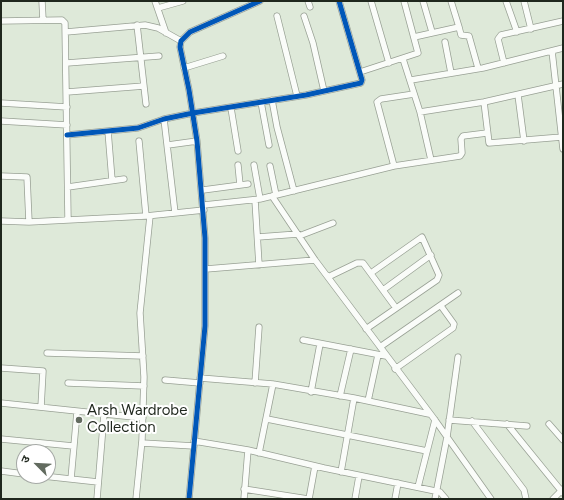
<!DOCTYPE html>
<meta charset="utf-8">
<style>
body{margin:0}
#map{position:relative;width:564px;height:500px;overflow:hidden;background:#dee9d9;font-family:Figtree,"Noto Sans Devanagari",sans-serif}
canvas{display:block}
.frame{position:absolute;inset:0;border:2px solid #1f271d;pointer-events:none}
.north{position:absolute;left:16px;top:444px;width:40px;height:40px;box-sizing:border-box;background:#fff;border:1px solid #a5a9a5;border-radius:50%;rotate:294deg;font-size:11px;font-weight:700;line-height:16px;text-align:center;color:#1f271d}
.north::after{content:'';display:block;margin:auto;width:14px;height:18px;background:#626b5f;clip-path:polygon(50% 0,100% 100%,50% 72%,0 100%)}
</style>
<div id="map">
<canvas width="564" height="500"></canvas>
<div class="frame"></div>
<div class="north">उ</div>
</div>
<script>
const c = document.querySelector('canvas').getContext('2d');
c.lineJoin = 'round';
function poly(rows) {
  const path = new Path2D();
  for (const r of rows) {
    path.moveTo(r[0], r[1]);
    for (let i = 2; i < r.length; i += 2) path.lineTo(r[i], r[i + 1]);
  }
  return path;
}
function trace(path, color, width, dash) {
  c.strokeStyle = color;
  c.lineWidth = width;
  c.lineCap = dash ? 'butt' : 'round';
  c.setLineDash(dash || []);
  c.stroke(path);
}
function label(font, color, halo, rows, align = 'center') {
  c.font = font + ' Figtree,sans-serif';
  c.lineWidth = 4;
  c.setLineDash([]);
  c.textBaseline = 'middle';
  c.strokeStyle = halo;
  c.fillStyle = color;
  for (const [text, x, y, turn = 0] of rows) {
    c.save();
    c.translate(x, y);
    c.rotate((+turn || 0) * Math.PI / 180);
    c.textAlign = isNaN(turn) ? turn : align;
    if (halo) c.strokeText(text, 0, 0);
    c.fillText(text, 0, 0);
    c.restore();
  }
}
const minor = poly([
 [42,1,43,20],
 [155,1,166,33],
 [308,1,310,7],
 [371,1,389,63],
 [423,1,432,32],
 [506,1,517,32],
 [524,1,531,29],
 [158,8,183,1],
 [277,16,297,96],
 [304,16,313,43,324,91],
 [1,21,62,20,65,23,68,219],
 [137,25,146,104],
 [459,27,461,35,469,36,478,68],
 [66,32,145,25,158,28,181,41],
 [414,37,459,27,451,1],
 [445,42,451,73],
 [552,51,563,149],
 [403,59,420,112,431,160],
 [67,63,159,56],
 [504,63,498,39,501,35,563,21],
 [184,68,223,56],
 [360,72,418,53,404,1],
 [411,80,483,68,563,48],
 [67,92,144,86],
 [518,95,524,141],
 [272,100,277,127,294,191],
 [261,102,269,145],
 [484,102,489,143,562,137],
 [1,103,67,107],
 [231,108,238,151],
 [420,112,484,102,563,84],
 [164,119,175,213],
 [1,121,67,125],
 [108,131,112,180],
 [67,135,138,128,164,119,193,113,306,95,361,83,362,80,339,1],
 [139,141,146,216],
 [168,145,197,141],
 [238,165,240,185],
 [254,165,260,199],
 [270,166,276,195],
 [394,166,377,102,381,99,414,94],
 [1,176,27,177,29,222],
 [68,187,124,179],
 [203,190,248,184],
 [272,196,315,260,435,420,491,499],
 [255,200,259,265],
 [204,205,260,199,394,166,460,156,462,153,461,139,463,136,487,133],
 [1,221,29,222,146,216,204,210],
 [299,236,333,223],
 [258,237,298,234],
 [206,269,315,260],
 [328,277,357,263,363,263,396,308],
 [383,290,431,255],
 [366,329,437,280,439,275,422,237,371,273],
 [303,340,386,356],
 [380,347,458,293],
 [47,353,143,356],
 [1,368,43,371,41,407],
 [395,369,453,328,454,324,441,306],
 [200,378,273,384,354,398,429,414],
 [165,380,200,383],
 [68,383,144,386],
 [255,383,259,327],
 [311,392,320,344],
 [340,396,351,349],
 [368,401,378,355],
 [1,403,143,418],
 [267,419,427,451],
 [449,420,527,426],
 [472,421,524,490,526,499],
 [507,424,563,493],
 [549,424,563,440],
 [1,439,73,446],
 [194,441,248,450,324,468,440,492,446,499],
 [142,443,194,446],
 [259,453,273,384],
 [1,471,24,474],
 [341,472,354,398],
 [43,476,98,482],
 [71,479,77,412],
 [418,487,435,420],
 [244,489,308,499],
 [97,499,104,414],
 [136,499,142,440,144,377,140,313,150,216],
 [189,499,205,326,205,238,197,141,189,90,180,47,181,41,190,32,260,1],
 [244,499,248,450],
 [309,499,315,466],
 [355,499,359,476],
 [395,499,398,483],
 [435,499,447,437,458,357],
 [553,499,563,489]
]);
const cycleway = poly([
 [67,135,138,128,164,119,193,113,306,95,361,83,362,80,339,1],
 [189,499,205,326,205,238,197,141,189,90,180,47,181,41,190,32,260,1]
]);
const markers = [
 [79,420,4,"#626b5f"]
];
const poiNames = [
 ["Arsh Wardrobe",87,411],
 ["Collection",87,428]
];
trace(minor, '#98a094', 7);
trace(minor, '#fafcf9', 5.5);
trace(cycleway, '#0057b8', 5);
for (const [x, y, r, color] of markers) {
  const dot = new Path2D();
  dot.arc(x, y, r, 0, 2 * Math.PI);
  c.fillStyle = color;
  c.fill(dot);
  trace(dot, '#fff', 1.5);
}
label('15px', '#1f271d', '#fff', poiNames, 'left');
</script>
